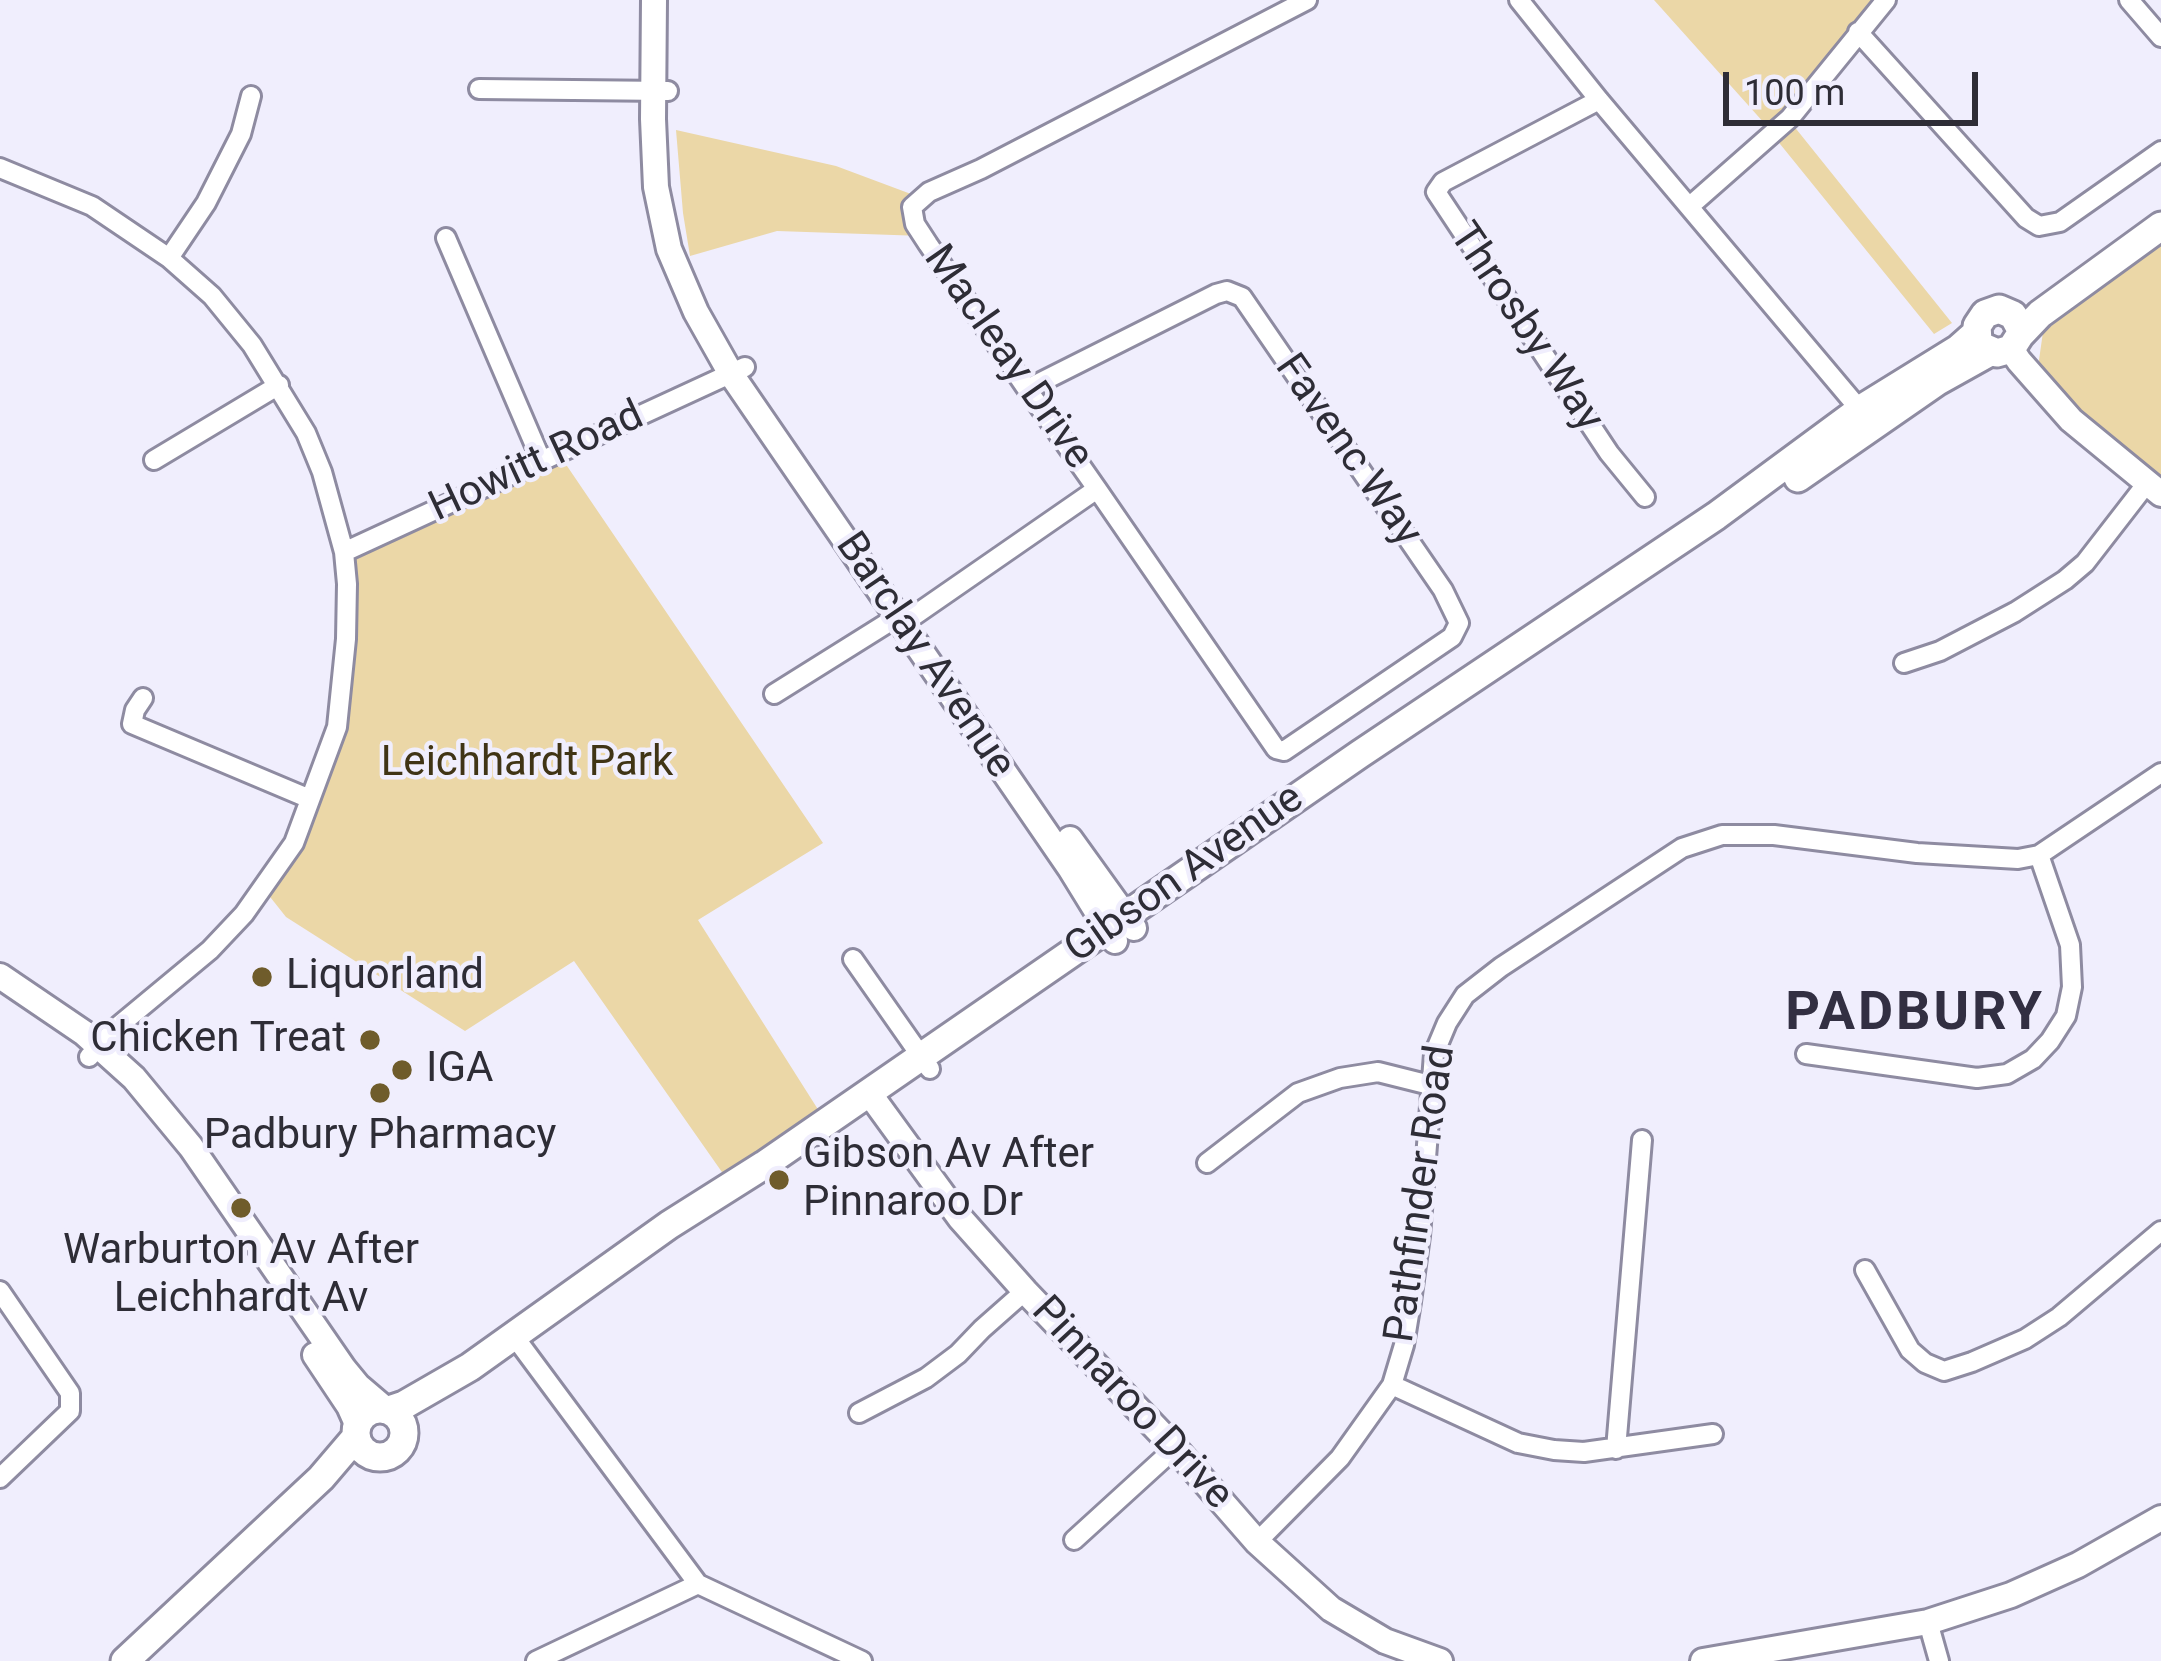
<!DOCTYPE html>
<style>
body{margin:0}
#map{position:relative;width:2161px;height:1661px;overflow:hidden;background:#f0eefd;font-family:Roboto,sans-serif}
canvas{display:block}
.scale{position:absolute;left:1723px;top:72px;width:255px;height:54px;box-sizing:border-box;border:6px solid #2e2d36;border-top:0;padding-left:15px;font-size:36px;line-height:42px;white-space:nowrap;color:#2e2d36;-webkit-text-stroke:9px #f0eefd;paint-order:stroke}
</style>
<div id="map">
<canvas width="2161" height="1661"></canvas>
<div class="scale">100 m</div>
</div>
<script>
const c = document.querySelector('canvas').getContext('2d');
c.lineJoin = 'round';
function fill(path, color) {
  c.fillStyle = color;
  c.fill(path, 'evenodd');
}
function poly(rows) {
  const path = new Path2D();
  for (const r of rows) {
    if (r.length === 3) {
      path.moveTo(r[0] + r[2], r[1]);
      path.arc(r[0], r[1], r[2], 0, 2 * Math.PI);
      continue;
    }
    path.moveTo(r[0], r[1]);
    for (let i = 2; i < r.length; i += 2) path.lineTo(r[i], r[i + 1]);
  }
  return path;
}
function trace(path, color, width, dash) {
  c.strokeStyle = color;
  c.lineWidth = width;
  c.lineCap = dash ? 'butt' : 'round';
  c.setLineDash(dash || []);
  c.stroke(path);
}
function label(font, color, halo, rows, align = 'center') {
  c.font = font + ' Roboto,sans-serif';
  c.lineWidth = 9;
  c.setLineDash([]);
  c.textBaseline = 'middle';
  c.strokeStyle = halo;
  c.fillStyle = color;
  for (const [text, x, y, turn = 0] of rows) {
    c.save();
    c.translate(x, y);
    c.rotate((+turn || 0) * Math.PI / 180);
    c.textAlign = isNaN(turn) ? turn : align;
    if (halo) c.strokeText(text, 0, 0);
    c.fillText(text, 0, 0);
    c.restore();
  }
}
const green = poly([
 [1654,0,1880,0,1819,85,1765,124],
 [1793,125,1952,323,1934,334,1776,139],
 [676,130,836,166,911,194,923,236,777,231,690,256,683,213],
 [2161,242,2161,489,2112,445,2038,367,2043,332],
 [565,463,823,843,698,920,819,1111,724,1175,574,961,465,1031,286,917,263,888,294,843,344,671,344,552]
]);
const minor = poly([
 [1519,0,1599,100,1866,417],
 [2129,0,2161,37],
 [1858,32,2026,218,2039,226,2060,222,2161,151],
 [479,89,668,91],
 [1599,100,1443,182,1436,192,1609,453,1645,497],
 [0,168,92,206,169,258,212,296,252,345,306,433,322,472,344,552,347,584,346,639,337,727,294,843,244,914,210,950,116,1028,89,1057],
 [1690,206,1790,118,1886,0],
 [446,238,542,462],
 [169,258,206,203,241,134,251,96],
 [1027,389,1216,294,1227,291,1242,297,1443,590,1459,623,1452,637,1284,751,1276,749,1097,489,1027,389,928,244,915,224,912,207,929,192,981,169,1307,0],
 [154,460,279,385],
 [344,552,745,367],
 [1904,663,1940,651,2015,612,2065,580,2085,563,2147,483],
 [774,694,897,617,915,615,1097,489],
 [143,698,135,710,132,724,310,799],
 [853,959,930,1069],
 [1806,1054,1977,1078,2007,1074,2033,1059,2050,1041,2066,1016,2072,987,2070,945,2039,855],
 [1207,1163,1298,1093,1340,1078,1378,1072,1430,1085],
 [1865,1270,1910,1350,1925,1363,1944,1371,1972,1362,2025,1339,2059,1317,2161,1231],
 [0,1291,70,1393,70,1411,0,1478],
 [514,1336,698,1584,862,1661],
 [1392,1385,1518,1443,1554,1450,1584,1452,1713,1434],
 [859,1413,926,1378,958,1354,982,1329,1025,1291],
 [1616,1449,1642,1140],
 [1074,1540,1175,1448],
 [1257,1542,1340,1458,1392,1385,1404,1345,1411,1302,1420,1236,1434,1054,1447,1023,1465,995,1501,967,1682,848,1722,835,1774,835,1917,853,2018,859,2039,855,2161,773],
 [1928,1622,1939,1661],
 [536,1661,698,1584]
]);
const tertiary = poly([
 [654,0,653,119,656,187,669,249,696,312,731,374,1070,868,1115,941],
 [2011,349,2019,361,2071,420,2161,494],
 [1070,839,1134,928],
 [0,976,84,1033,134,1078,191,1147,344,1369,358,1386,385,1409],
 [869,1093,960,1218,1025,1291,1175,1448,1257,1542,1331,1609,1385,1641,1440,1661],
 [315,1355,349,1406,357,1424],
 [1703,1661,1928,1622,2011,1595,2078,1565,2161,1518]
]);
const secondary = poly([
 [2020,335,2020,328,2013,315,1999,309,1985,314,1977,326,1978,341,1983,347,1997,353,2011,349,2020,335,2040,314,2161,226],
 [1798,478,1938,381,1990,352],
 [380,1433,24],
 [389,1410,404,1405,470,1367,669,1225,764,1165,1360,754,1716,516,1861,409,1958,349,1976,333],
 [125,1661,321,1478,356,1437]
]);
const markers = [
 [262,977,12,"#6f5c2b"],
 [370,1040,12,"#6f5c2b"],
 [402,1070,12,"#6f5c2b"],
 [380,1093,12,"#6f5c2b"],
 [779,1180,12,"#6f5c2b"],
 [241,1208,12,"#6f5c2b"]
];
const streetNames = [
 ["Throsby Way",1525,328,56],
 ["Macleay Drive",1007,358,55],
 ["Favenc Way",1347,451,55],
 ["Howitt Road",537,463,-25],
 ["Barclay Avenue",924,656,56],
 ["Gibson Avenue",1185,875,-35],
 ["Pathfinder Road",1422,1194,-82],
 ["Pinnaroo Drive",1131,1404,47]
];
const parkNames = [
 ["Leichhardt Park",527,764]
];
const poiNames = [
 ["Liquorland",286,977],
 ["Chicken Treat",346,1040,"right"],
 ["IGA",426,1070],
 ["Padbury Pharmacy",380,1137,"center"],
 ["Gibson Av After",803,1156],
 ["Pinnaroo Dr",803,1204],
 ["Warburton Av After",241,1252,"center"],
 ["Leichhardt Av",241,1300,"center"]
];
const districtNames = [
 ["PADBURY",1915,1015]
];
fill(green, '#ebd7a7');
trace(minor, '#8e8ba1', 24);
trace(tertiary, '#8e8ba1', 30);
trace(secondary, '#8e8ba1', 33);
trace(minor, '#fff', 18);
trace(tertiary, '#fff', 24);
trace(secondary, '#fff', 27);
for (const [x, y, r, color] of markers) {
  const dot = new Path2D();
  dot.arc(x, y, r, 0, 2 * Math.PI);
  c.fillStyle = color;
  c.fill(dot);
  trace(dot, '#f0eefd', 4.5);
}
label('42px', '#2e2d36', '#f0eefd', streetNames);
label('42px', '#403415', '#f0eefd', parkNames);
label('42px', '#2e2d36', '#f0eefd', poiNames, 'left');
c.letterSpacing = '3px';
label('bold 54px', '#322f42', '#f0eefd', districtNames);
c.letterSpacing = '0px';
</script>
